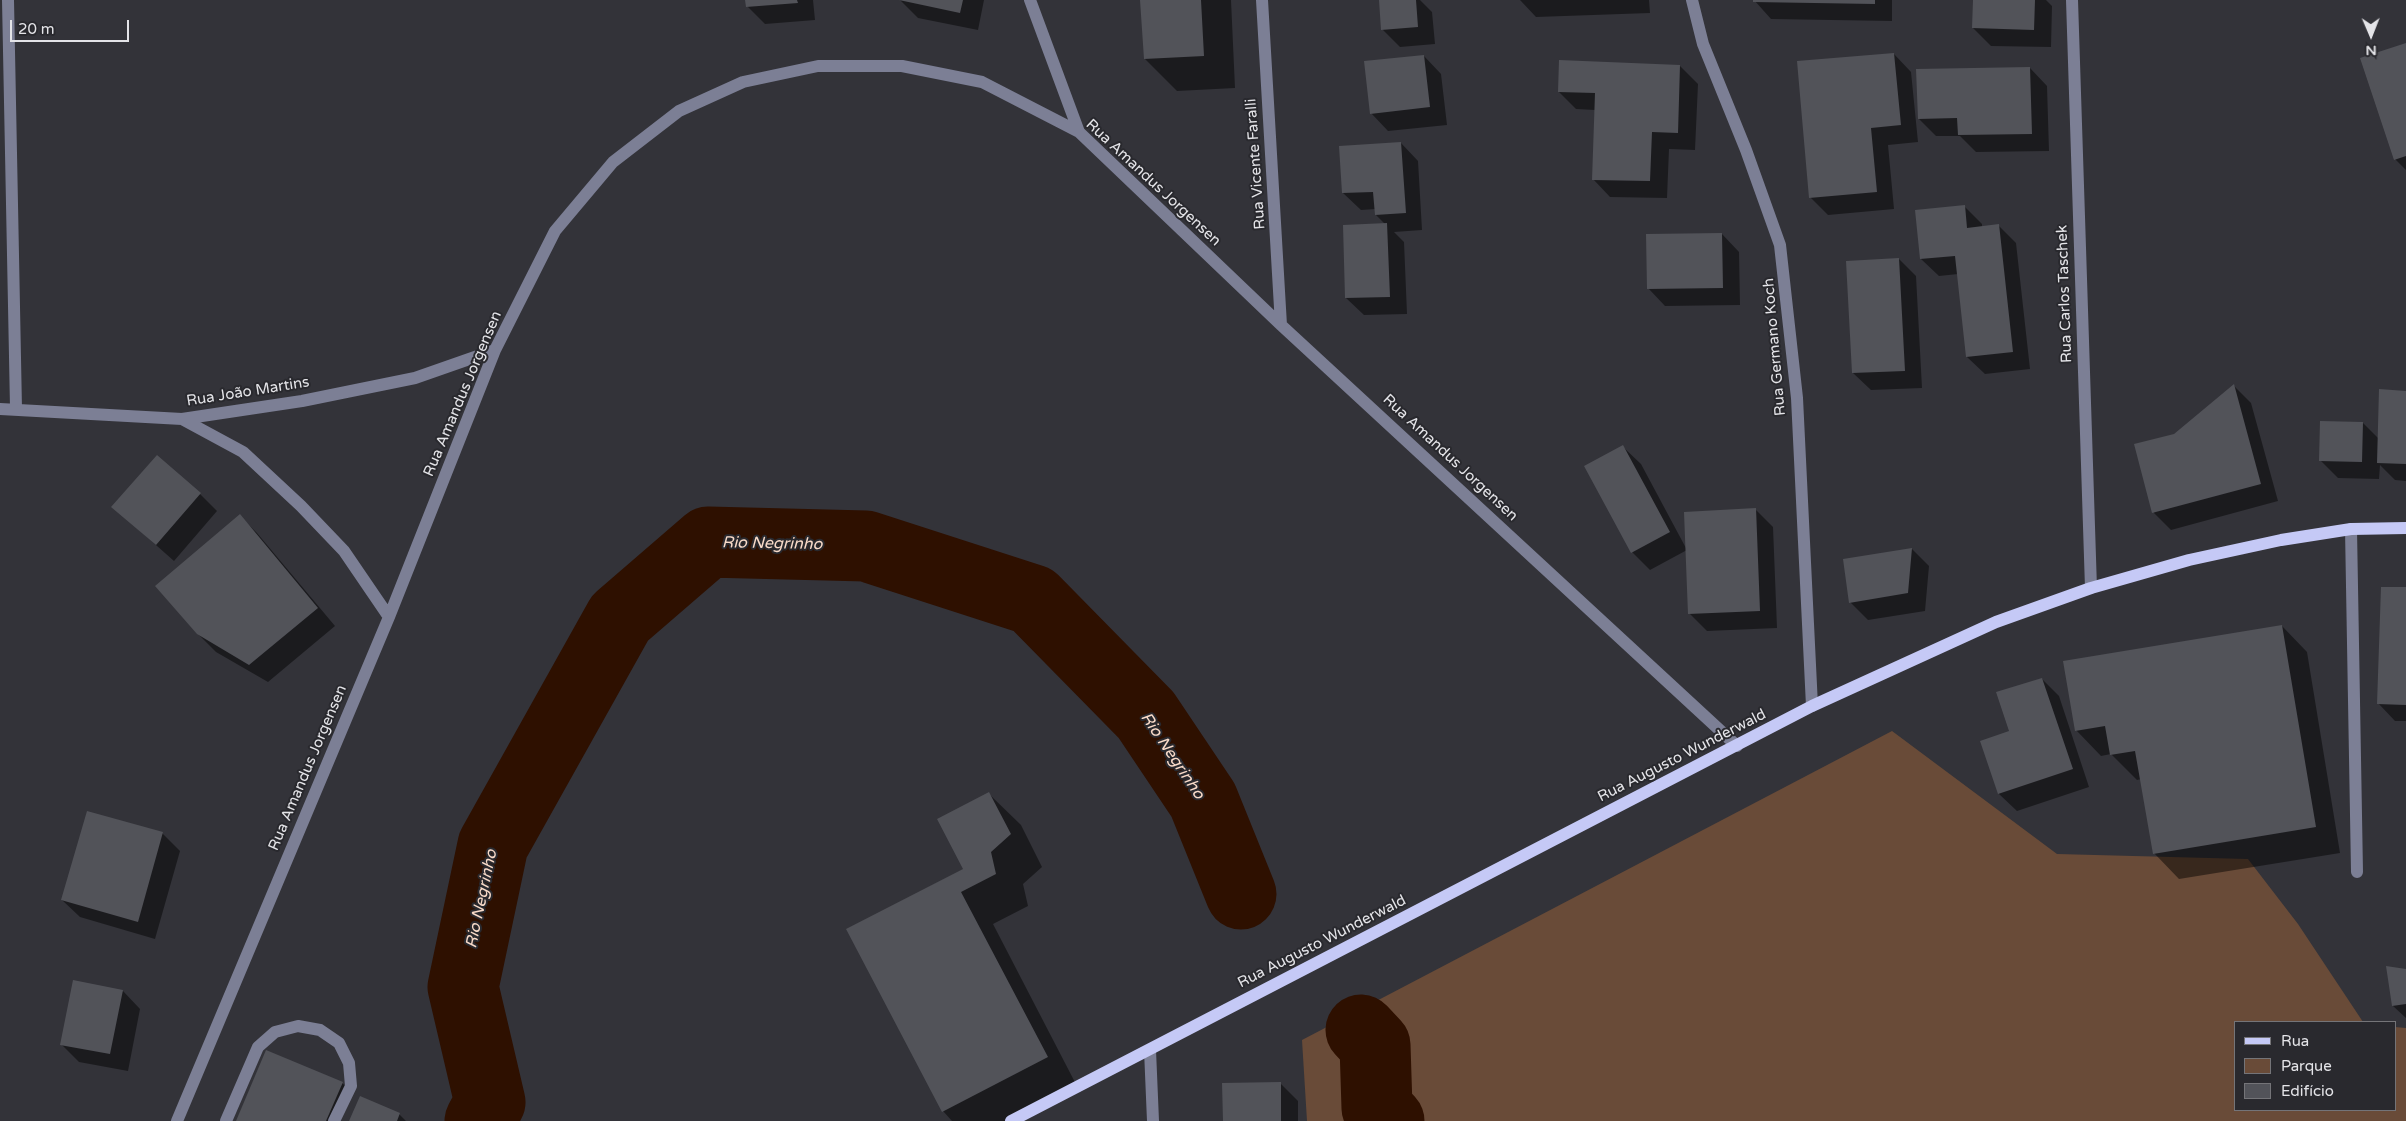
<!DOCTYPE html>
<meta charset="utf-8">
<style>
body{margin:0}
#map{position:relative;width:2406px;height:1121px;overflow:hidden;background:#333339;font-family:"Varela Round",sans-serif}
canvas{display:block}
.legend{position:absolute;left:2234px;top:1021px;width:162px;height:90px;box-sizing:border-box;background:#29292e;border:1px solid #747478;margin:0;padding:6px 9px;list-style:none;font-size:15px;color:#e4e4e8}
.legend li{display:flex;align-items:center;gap:10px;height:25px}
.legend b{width:25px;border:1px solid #747478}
.north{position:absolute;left:2346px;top:10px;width:50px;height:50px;-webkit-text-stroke:4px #29292e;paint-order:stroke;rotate:179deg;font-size:14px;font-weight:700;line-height:20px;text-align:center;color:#e4e4e8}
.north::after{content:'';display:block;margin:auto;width:18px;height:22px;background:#e4e4e8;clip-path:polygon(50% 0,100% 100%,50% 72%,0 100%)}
.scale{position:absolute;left:10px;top:20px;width:119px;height:22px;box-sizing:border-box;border:2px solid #e4e4e8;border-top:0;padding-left:6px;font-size:15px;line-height:18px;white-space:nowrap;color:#e4e4e8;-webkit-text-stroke:4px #29292e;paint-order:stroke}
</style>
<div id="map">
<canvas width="2406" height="1121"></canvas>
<ul class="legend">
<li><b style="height:6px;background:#c5c9f6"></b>Rua</li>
<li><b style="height:14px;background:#694b38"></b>Parque</li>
<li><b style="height:14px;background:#525359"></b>Edifício</li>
</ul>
<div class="north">N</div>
<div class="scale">20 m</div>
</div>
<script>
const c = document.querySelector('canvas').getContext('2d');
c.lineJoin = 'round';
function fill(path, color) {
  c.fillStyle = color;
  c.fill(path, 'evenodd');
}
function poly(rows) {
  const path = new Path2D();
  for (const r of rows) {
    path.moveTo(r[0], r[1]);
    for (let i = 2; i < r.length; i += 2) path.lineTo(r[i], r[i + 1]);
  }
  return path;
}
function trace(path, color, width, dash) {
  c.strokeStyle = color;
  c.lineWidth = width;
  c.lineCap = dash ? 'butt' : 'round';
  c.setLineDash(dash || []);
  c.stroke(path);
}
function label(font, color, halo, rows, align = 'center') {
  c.font = font + ' "Varela Round",sans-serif';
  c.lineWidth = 4;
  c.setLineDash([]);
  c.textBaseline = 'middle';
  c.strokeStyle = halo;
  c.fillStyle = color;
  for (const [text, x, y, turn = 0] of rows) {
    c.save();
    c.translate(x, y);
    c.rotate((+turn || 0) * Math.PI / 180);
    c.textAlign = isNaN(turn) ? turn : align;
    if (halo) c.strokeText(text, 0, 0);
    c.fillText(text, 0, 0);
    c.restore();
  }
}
const green = poly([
 [1892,731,2057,854,2248,859,2298,924,2363,1022,2235,1022,2235,1110,2395,1110,2395,1027,2406,1028,2406,1121,1307,1121,1302,1040]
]);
const shadow = poly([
 [747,0,813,0,815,20,765,24,747,6],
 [900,0,984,0,978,30,918,18],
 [1141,0,1231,0,1235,88,1177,91,1145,59],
 [1380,0,1420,0,1432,12,1435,44,1400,47,1382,29],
 [1520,0,1649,0,1650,13,1536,17],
 [1754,0,1892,0,1892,21,1771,19],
 [1974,0,2046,0,2052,6,2051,47,1991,46,1973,28],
 [2406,45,2406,170,2395,159],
 [1894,54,1911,72,1918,142,1888,145,1894,209,1828,215,1810,197],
 [1424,56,1441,74,1447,125,1388,131,1371,113],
 [1680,66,1698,84,1695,150,1669,149,1667,198,1610,197,1593,179,1595,110,1576,109,1559,92],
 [2030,68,2047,86,2049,151,1976,152,1960,136,1936,136,1919,119],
 [1401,143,1418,161,1422,230,1394,232,1404,242,1407,314,1364,315,1346,298,1386,225,1376,215,1376,209,1361,210,1343,193],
 [1964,206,1982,224,1982,228,1999,226,2016,243,2030,369,1985,374,1967,357,1958,274,1939,276,1921,259],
 [1722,234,1739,252,1740,305,1665,306,1648,288],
 [1899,259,1916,276,1922,388,1871,390,1853,373],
 [2234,386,2251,403,2278,501,2171,530,2154,513,2175,435],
 [2406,392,2406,481,2395,480,2380,465,2379,479,2338,478,2320,460,2363,423,2379,439],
 [1623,447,1641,464,1687,550,1650,570,1632,552],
 [200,494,217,511,174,561,113,507],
 [1756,510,1773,527,1777,628,1707,631,1690,614],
 [240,516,257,533,335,626,268,682,216,652,198,634],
 [1912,549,1929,566,1925,611,1868,620,1850,602],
 [2406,589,2406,721,2395,721,2378,703],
 [2282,626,2307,652,2340,853,2179,879,2154,853,2141,779,2137,780,2111,754,2101,756,2076,730],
 [2042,679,2059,696,2089,787,2017,811,1999,794,2011,732],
 [988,793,1021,825,1042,867,1023,884,1028,906,993,924,1079,1090,1018,1121,952,1121,943,1111,848,929,964,869],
 [162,833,180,851,155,939,80,917,62,900],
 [2406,971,2406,1018,2393,1006],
 [123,991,140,1009,128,1071,79,1062,61,1044],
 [342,1083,351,1091,338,1121,237,1121],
 [1280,1083,1298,1101,1298,1121,1224,1121],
 [399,1114,406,1121,351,1121]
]);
const river = poly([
 [1361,1030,1375,1045,1377,1108,1389,1121],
 [480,1121,490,1102,463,987,493,845,620,618,708,542,866,546,1033,600,1146,715,1203,800,1241,894]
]);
const building = poly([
 [745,0,797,0,798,3,746,7],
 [899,0,963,0,960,13],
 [1140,0,1201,0,1204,56,1144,59],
 [1379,0,1416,0,1418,27,1381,30],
 [1753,0,1875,0,1875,4,1753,2],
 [1973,0,2035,0,2034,30,1972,28],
 [2406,43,2406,156,2394,160,2360,58],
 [1894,53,1901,125,1871,128,1877,192,1809,198,1797,61],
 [1424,55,1430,107,1370,114,1364,61],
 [1559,60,1680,65,1678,133,1652,132,1650,181,1592,180,1595,93,1558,92],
 [2030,67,2032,134,1958,135,1957,118,1918,119,1916,69],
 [1401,142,1406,213,1375,215,1373,192,1342,193,1339,146],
 [1965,205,1967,228,1999,224,2013,352,1966,357,1955,256,1920,259,1915,210],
 [1387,223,1390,297,1345,298,1343,225],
 [1722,233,1723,288,1647,289,1646,234],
 [1899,258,1905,371,1852,373,1846,261],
 [2234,384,2261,484,2152,513,2134,444,2174,434],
 [2379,389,2406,391,2406,464,2377,463],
 [2320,421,2363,422,2362,462,2319,461],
 [1623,445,1670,532,1631,553,1584,466],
 [157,455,201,493,156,545,111,507],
 [1756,508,1760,611,1688,614,1684,512],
 [240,514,318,608,249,665,197,634,155,586],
 [1912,548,1908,593,1849,603,1843,559],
 [2381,587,2406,587,2406,705,2377,704],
 [2282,625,2316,827,2153,854,2135,751,2110,755,2105,726,2075,731,2063,661],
 [2042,678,2073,769,1998,794,1980,741,2009,731,1996,692],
 [989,792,1011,834,991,852,996,874,961,892,1048,1057,942,1112,846,929,963,869,937,819],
 [87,811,163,832,138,922,61,900],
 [2386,966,2406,969,2406,1004,2392,1006],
 [73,980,123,990,110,1054,60,1045],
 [266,1050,343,1082,326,1121,236,1121],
 [1281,1082,1281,1121,1223,1121,1222,1083],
 [360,1096,400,1113,397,1121,349,1121]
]);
const minor = poly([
 [8,0,16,408],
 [1030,0,1079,132],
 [1262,0,1281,325],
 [1692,0,1703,44,1746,150,1780,245,1797,398,1812,706],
 [2072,0,2091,588],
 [0,409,182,419,302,401,415,378,495,350],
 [182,419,243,452,301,506,344,551,389,617],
 [2351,529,2357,872],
 [1150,1050,1153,1121],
 [177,1121,389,617,495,350,555,231,613,162,679,111,743,82,818,66,902,66,982,82,1079,132,1281,325,1737,746],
 [226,1121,258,1047,275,1032,298,1026,320,1030,339,1043,349,1063,351,1086,334,1121]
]);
const major = poly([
 [1011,1121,1812,706,1996,622,2091,588,2189,560,2281,540,2351,529,2406,528]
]);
const streetNames = [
 ["Rua Vicente Faralli",1256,164,-94],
 ["Rua Amandus Jorgensen",1153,183,43],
 ["Rua Carlos Taschek",2065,294,-92],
 ["Rua Germano Koch",1775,347,-95],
 ["Rua João Martins",248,392,-9],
 ["Rua Amandus Jorgensen",463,394,-67],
 ["Rua Amandus Jorgensen",1450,458,43],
 ["Rua Augusto Wunderwald",1682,756,-27],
 ["Rua Amandus Jorgensen",308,768,-67],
 ["Rua Augusto Wunderwald",1322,942,-27]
];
const waterNames = [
 ["Rio Negrinho",772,544,1],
 ["Rio Negrinho",1172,756,56],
 ["Rio Negrinho",482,899,-78]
];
fill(green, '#694b38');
fill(shadow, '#0007');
trace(river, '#2e1000', 71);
fill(building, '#525359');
trace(minor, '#7c7f95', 12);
trace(major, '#c5c9f6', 12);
label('15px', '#e4e4e8', '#29292e', streetNames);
label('italic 16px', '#f9dbc9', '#29292e', waterNames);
</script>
